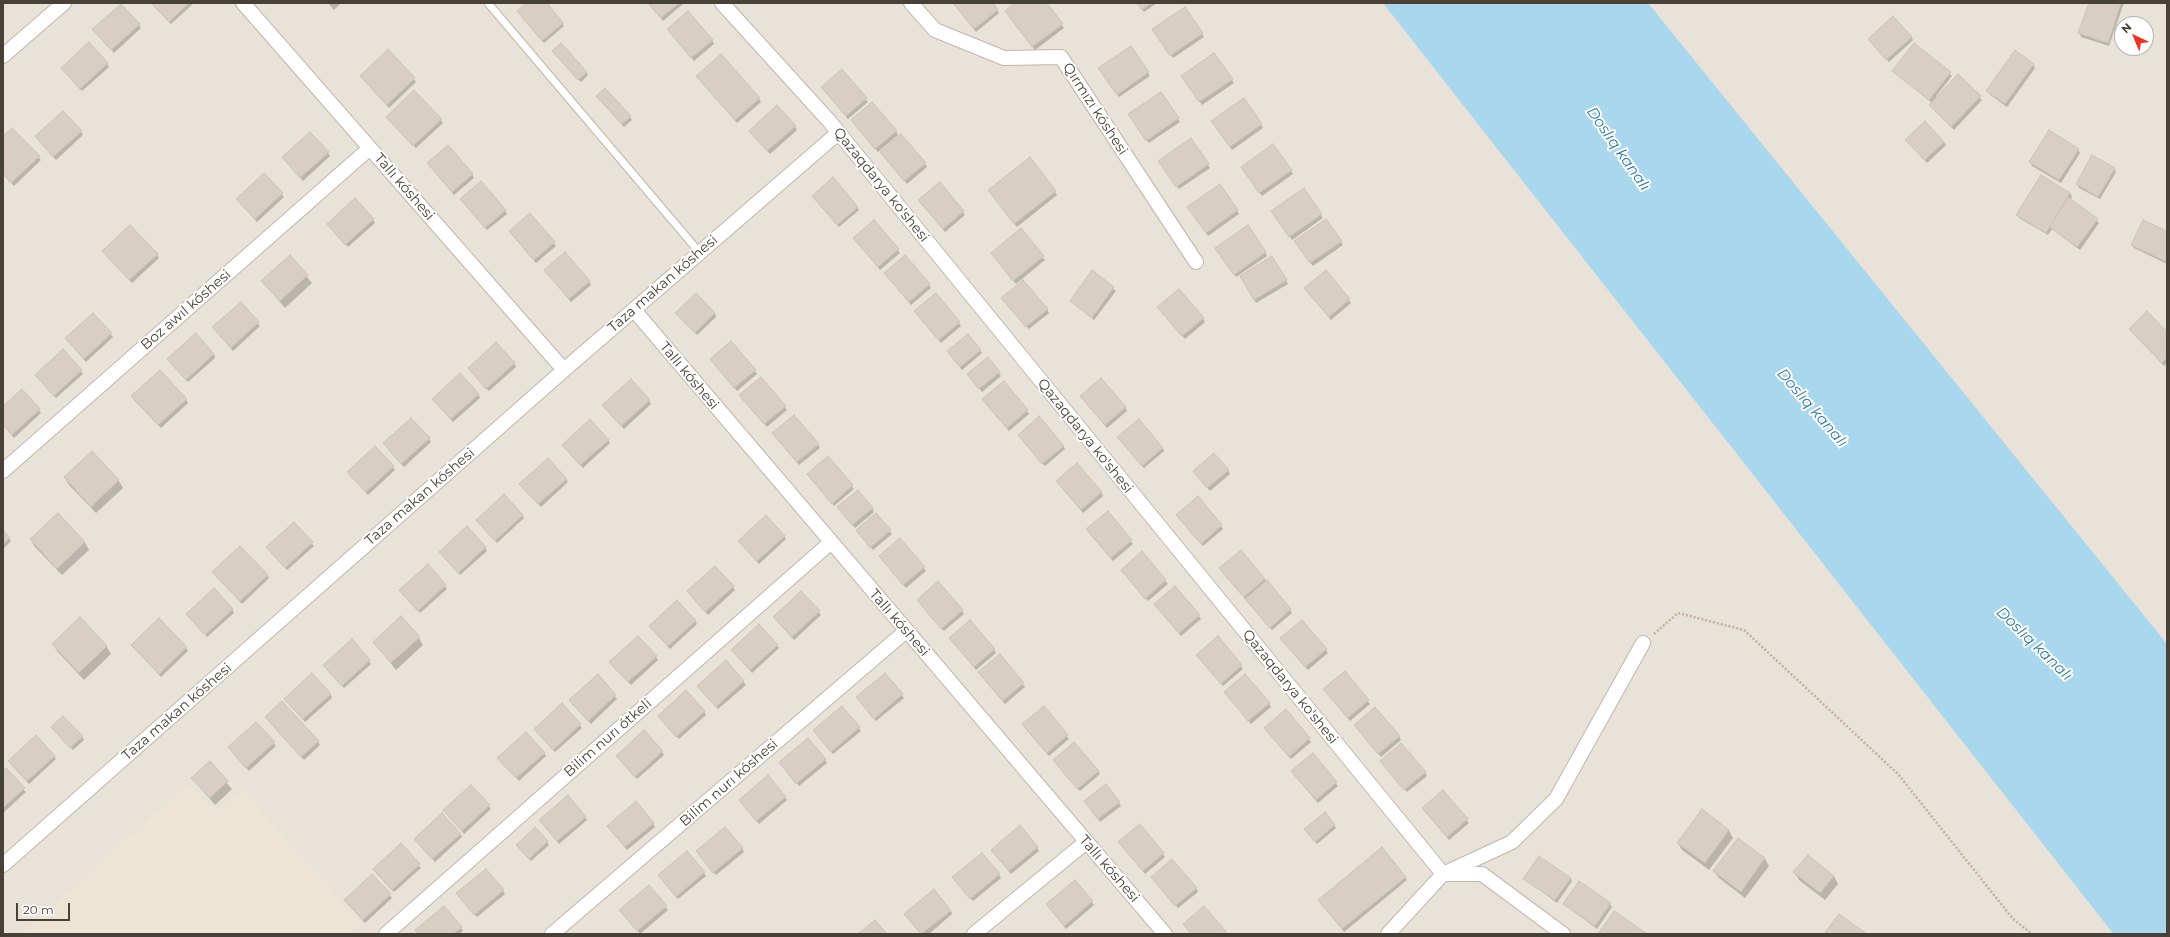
<!DOCTYPE html>
<meta charset="utf-8">
<style>
body{margin:0}
#map{position:relative;width:2170px;height:937px;overflow:hidden;background:#f4f0ea;font-family:Montserrat,sans-serif}
canvas{display:block}
.frame{position:absolute;inset:0;border:4px solid #484138;pointer-events:none}
.north{position:absolute;left:2114px;top:16px;width:40px;height:40px;box-sizing:border-box;background:#fff;border:1px solid #b6b3af;border-radius:50%;rotate:316deg;font-size:11px;font-weight:700;line-height:16px;text-align:center;color:#484138}
.north::after{content:'';display:block;margin:auto;width:14px;height:18px;background:#f23123;clip-path:polygon(50% 0,100% 100%,50% 72%,0 100%)}
.scale{position:absolute;left:16px;top:903px;width:54px;height:18px;box-sizing:border-box;border:2px solid #484138;border-top:0;padding-left:5px;font-size:12px;line-height:14px;white-space:nowrap;color:#484138;-webkit-text-stroke:3px #fff;paint-order:stroke}
</style>
<div id="map">
<canvas width="2170" height="937"></canvas>
<div class="frame"></div>
<div class="north">N</div>
<div class="scale">20 m</div>
</div>
<script>
const c = document.querySelector('canvas').getContext('2d');
c.lineJoin = 'round';
function fill(path, color) {
  c.fillStyle = color;
  c.fill(path, 'evenodd');
}
function poly(rows) {
  const path = new Path2D();
  for (const r of rows) {
    path.moveTo(r[0], r[1]);
    for (let i = 2; i < r.length; i += 2) path.lineTo(r[i], r[i + 1]);
  }
  return path;
}
function trace(path, color, width, dash) {
  c.strokeStyle = color;
  c.lineWidth = width;
  c.lineCap = dash ? 'butt' : 'round';
  c.setLineDash(dash || []);
  c.stroke(path);
}
function label(font, color, halo, rows, align = 'center') {
  c.font = font + ' Montserrat,sans-serif';
  c.lineWidth = 4;
  c.setLineDash([]);
  c.textBaseline = 'middle';
  c.strokeStyle = halo;
  c.fillStyle = color;
  for (const [text, x, y, turn = 0] of rows) {
    c.save();
    c.translate(x, y);
    c.rotate((+turn || 0) * Math.PI / 180);
    c.textAlign = isNaN(turn) ? turn : align;
    if (halo) c.strokeText(text, 0, 0);
    c.fillText(text, 0, 0);
    c.restore();
  }
}
const residential = poly([
 [3,3,2167,3,2167,934,3,934],
 [2122,24,2146,24,2146,48,2122,48]
]);
const education = poly([
 [187,784,216,813,242,790,362,924,350,934,22,934]
]);
const water = poly([
 [1383,3,1648,3,2167,644,2167,934,2115,934,2112,932]
]);
const shadow = poly([
 [151,3,194,3,171,24],
 [328,3,341,3,334,10],
 [529,3,545,3,564,26,544,43,520,15],
 [648,3,683,3,683,4,663,21],
 [953,3,992,3,999,13,976,32],
 [1016,3,1046,3,1064,28,1035,50,1008,14],
 [1138,3,1157,3,1144,12],
 [2090,3,2124,3,2109,46,2081,37,2080,33],
 [139,25,141,28,114,53,96,33],
 [670,32,712,40,714,44,694,61],
 [1155,33,1202,34,1204,37,1173,58],
 [1911,37,1913,40,1889,62,1871,42],
 [1914,44,1952,76,1936,96,1937,97,1958,76,1982,100,1954,130,1932,108,1930,105,1932,103,1893,71],
 [1131,47,1150,76,1119,97,1102,72],
 [388,51,416,82,389,108,361,76],
 [556,55,586,72,588,75,581,82],
 [107,64,109,67,82,91,62,68],
 [2033,65,2035,68,2007,107,1989,94,1987,91],
 [842,70,868,102,848,119,824,90],
 [697,77,759,99,761,102,737,123],
 [1184,79,1232,80,1234,83,1202,105],
 [1160,93,1180,122,1149,143,1131,118],
 [597,97,630,117,632,120,624,127],
 [1244,99,1263,128,1232,150,1214,124],
 [389,120,441,120,443,123,416,148],
 [854,124,896,132,898,135,878,152],
 [795,126,797,130,770,154,752,134],
 [12,129,41,160,14,186,3,174,3,138],
 [81,132,83,135,56,160,36,136],
 [1191,139,1210,168,1179,189,1161,164],
 [1906,141,1944,142,1946,145,1927,163],
 [2078,150,2080,153,2061,183,2032,166,2031,162],
 [881,152,925,164,927,167,907,184],
 [328,153,330,156,303,181,283,158],
 [1030,159,1057,195,1017,227,991,193],
 [430,166,472,174,474,178,454,195],
 [2114,169,2116,172,2100,199,2079,188,2077,184],
 [1244,170,1291,171,1293,174,1262,196],
 [264,174,284,197,257,222,239,202],
 [940,184,965,215,945,232,922,204],
 [1220,185,1239,214,1208,236,1191,210],
 [1303,189,1323,218,1292,240,1274,214],
 [2070,193,2072,197,2070,200,2099,223,2080,250,2052,229,2048,235,2019,218,2017,215],
 [815,199,857,207,859,210,839,227],
 [463,202,505,210,507,214,487,230],
 [530,214,556,246,536,263,512,235],
 [373,220,375,223,348,247,328,224],
 [1325,220,1343,245,1313,266,1297,244],
 [874,221,900,253,880,270,854,238],
 [1021,230,1045,260,1016,284,992,253],
 [2167,232,2167,264,2134,248,2132,245],
 [103,251,157,255,159,258,132,283],
 [1218,252,1265,252,1267,256,1236,277],
 [290,256,312,283,285,308,263,281],
 [905,256,931,288,911,305,887,276],
 [1272,258,1288,284,1256,303,1241,276],
 [1092,272,1116,291,1094,320,1071,301],
 [1325,272,1351,303,1331,320,1305,289],
 [547,273,589,281,591,285,571,302],
 [936,295,961,326,941,343,917,315],
 [1005,301,1047,309,1049,313,1029,329],
 [241,303,260,326,233,351,214,328],
 [1160,310,1203,318,1205,322,1185,339],
 [715,313,716,317,697,335,678,316],
 [93,314,113,337,86,362,66,339],
 [2132,332,2167,333,2167,363,2164,366],
 [980,350,982,353,962,370,950,355],
 [214,354,215,358,188,382,170,362],
 [987,358,1001,376,982,392,968,374],
 [711,359,755,371,757,374,737,391],
 [514,363,516,367,489,391,469,368],
 [81,371,83,374,56,398,36,375],
 [22,390,41,413,14,438,3,425,3,407],
 [478,394,480,398,453,422,435,402],
 [186,399,188,403,161,428,134,400],
 [742,399,785,407,787,410,767,427],
 [1083,399,1125,407,1127,411,1107,428],
 [649,401,651,404,624,429,606,409],
 [985,403,1027,411,1029,414,1009,431],
 [775,437,818,445,820,448,799,465],
 [1021,438,1063,446,1065,449,1045,466],
 [429,439,431,442,404,467,384,444],
 [608,440,610,443,583,468,563,445],
 [1120,440,1163,448,1164,451,1144,468],
 [92,453,119,481,123,488,96,513,69,485,65,478],
 [828,458,854,489,834,506,810,478],
 [393,467,395,470,368,495,348,472],
 [1228,470,1230,474,1210,491,1196,474],
 [566,479,568,482,541,507,523,487],
 [1059,484,1101,492,1103,496,1083,513],
 [1197,498,1223,529,1203,546,1179,518],
 [872,508,874,512,855,528,841,511],
 [1108,512,1133,544,1113,561,1089,533],
 [58,514,85,543,89,550,62,575,35,547,31,540],
 [876,514,892,534,873,550,859,534],
 [522,515,524,518,497,543,479,523],
 [294,523,314,546,287,570,267,547],
 [3,531,11,541,3,549],
 [784,536,786,539,759,564,741,544],
 [485,547,487,551,460,575,440,552],
 [1241,551,1292,613,1272,630,1222,572],
 [1142,553,1168,584,1148,601,1124,573],
 [880,557,924,568,926,571,906,588],
 [428,566,447,589,420,613,402,594],
 [215,575,267,575,269,578,242,604],
 [733,587,735,590,708,615,688,592],
 [1175,588,1201,619,1181,636,1155,605],
 [801,592,821,615,794,640,776,620],
 [920,603,962,611,964,614,944,631],
 [232,609,234,613,207,637,187,614],
 [80,619,107,647,111,654,84,680,57,651,53,644],
 [695,621,697,624,670,649,652,629],
 [419,638,423,645,396,670,374,642],
 [950,638,994,650,996,653,976,670],
 [1218,638,1243,669,1223,686,1199,658],
 [352,641,371,664,344,688,326,669],
 [1284,642,1326,650,1328,653,1308,670],
 [777,645,779,648,752,673,732,650],
 [134,648,186,648,188,651,161,677],
 [999,655,1025,687,1005,704,981,676],
 [656,657,658,660,631,685,612,665],
 [726,662,746,685,718,709,701,690],
 [1345,673,1370,704,1350,721,1327,693],
 [885,674,904,698,876,721,857,698],
 [598,676,617,699,591,724,572,704],
 [1225,692,1269,703,1271,707,1251,724],
 [330,694,332,698,305,722,287,702],
 [562,705,582,728,555,752,537,732],
 [842,707,861,731,833,754,814,731],
 [1043,708,1069,739,1049,756,1025,728],
 [704,711,706,715,679,739,659,716],
 [1285,711,1311,742,1291,759,1267,731],
 [266,717,318,742,320,745,304,760],
 [256,723,276,746,249,771,229,748],
 [52,728,82,737,84,740,73,750],
 [1357,728,1399,736,1401,740,1381,757],
 [662,752,664,755,637,779,617,756],
 [544,753,546,756,519,781,501,761],
 [1313,754,1338,786,1318,803,1294,775],
 [54,756,56,759,29,784,11,764],
 [825,760,827,763,799,786,780,762],
 [210,763,232,789,215,805,193,779],
 [1056,763,1098,771,1100,774,1080,791],
 [1383,764,1425,772,1427,776,1407,792],
 [3,772,26,792,3,813],
 [471,786,491,809,464,834,444,810],
 [1443,792,1469,823,1449,840,1423,809],
 [785,797,787,800,759,824,742,803],
 [1119,803,1121,806,1100,822,1087,805],
 [1702,811,1729,831,1733,838,1709,870,1682,850,1678,843],
 [585,817,587,820,559,844,542,823],
 [653,823,655,827,627,850,610,829],
 [1140,825,1165,857,1145,874,1122,845],
 [1334,825,1336,828,1317,844,1308,833],
 [460,834,462,837,435,862,415,839],
 [1738,839,1765,859,1769,866,1745,898,1719,878,1714,871],
 [547,842,549,845,531,861,517,845],
 [401,845,421,868,394,892,376,873],
 [1037,847,1039,851,1011,874,994,853],
 [742,848,744,852,716,875,697,851],
 [704,873,706,876,678,899,659,876],
 [1795,873,1834,876,1838,884,1825,900,1799,880],
 [372,875,392,898,365,923,347,903],
 [999,875,1001,878,973,901,955,881],
 [1405,877,1407,880,1344,932,1321,903],
 [1570,878,1572,881,1557,903,1525,879],
 [1154,880,1196,888,1198,892,1178,908],
 [1075,881,1094,905,1066,929,1047,905],
 [649,886,668,910,640,934,623,913],
 [503,891,505,894,477,917,459,897],
 [1564,904,1610,904,1612,907,1597,929],
 [951,911,952,914,929,934,921,934,907,917],
 [461,928,463,931,459,934,418,934]
]);
const building = poly([
 [151,3,189,3,169,22,151,3],
 [527,3,547,3,563,23,542,41,517,11,527,3],
 [648,3,679,3,661,18,648,3],
 [953,3,993,3,998,10,974,29,953,3],
 [1015,3,1047,3,1063,24,1032,47,1005,11,1015,3],
 [1137,3,1151,3,1142,10,1137,3],
 [2089,3,2121,3,2108,43,2078,33,2089,3],
 [121,4,140,24,111,50,92,29,121,4],
 [1185,7,1203,33,1170,56,1152,29,1185,7],
 [688,11,713,40,691,58,667,29,688,11],
 [1893,16,1912,37,1886,60,1868,39,1893,16],
 [89,42,108,63,80,89,61,68,89,42],
 [561,43,587,72,578,80,552,51,561,43],
 [1914,43,1951,72,1929,100,1892,71,1914,43],
 [1131,46,1149,72,1117,95,1098,68,1131,46],
 [388,49,415,78,387,105,360,76,388,49],
 [2015,50,2034,64,2005,104,1986,91,2015,50],
 [1214,53,1233,79,1199,102,1181,76,1214,53],
 [721,54,760,98,735,120,696,76,721,54],
 [842,69,867,98,846,116,821,87,842,69],
 [1958,74,1981,96,1951,127,1929,105,1958,74],
 [605,88,631,116,622,124,596,96,605,88],
 [414,90,442,119,413,146,386,117,414,90],
 [1161,92,1179,118,1146,141,1128,114,1161,92],
 [1244,98,1262,124,1230,147,1211,121,1244,98],
 [872,102,897,131,875,149,851,120,872,102],
 [777,105,796,126,767,151,749,131,777,105],
 [63,111,82,131,53,157,35,136,63,111],
 [1925,121,1944,142,1925,160,1905,140,1925,121],
 [12,128,40,156,11,183,3,174,3,136,12,128],
 [2049,130,2079,149,2059,180,2029,162,2049,130],
 [310,132,329,152,300,178,282,157,310,132],
 [901,134,926,163,904,181,880,152,901,134],
 [1191,138,1209,164,1176,187,1158,161,1191,138],
 [1273,144,1292,170,1259,193,1241,167,1273,144],
 [448,145,473,174,452,192,427,163,448,145],
 [2092,155,2115,168,2098,197,2076,184,2092,155],
 [1030,157,1056,191,1014,224,988,190,1030,157],
 [264,173,283,193,255,219,236,199,264,173],
 [2041,175,2070,193,2046,233,2016,215,2041,175],
 [833,177,858,207,837,225,812,196,833,177],
 [481,181,506,210,485,228,460,199,481,181],
 [940,182,964,211,943,229,918,200,940,182],
 [1220,184,1238,210,1206,233,1187,207,1220,184],
 [1304,188,1322,214,1289,237,1271,211,1304,188],
 [2068,197,2098,219,2077,247,2050,227,2068,197],
 [355,198,374,219,345,245,327,224,355,198],
 [530,213,555,242,534,260,509,231,530,213],
 [1326,219,1342,241,1310,263,1294,241,1326,219],
 [874,220,899,249,878,267,853,238,874,220],
 [2143,220,2167,231,2167,262,2131,245,2143,220],
 [130,225,158,254,129,280,102,251,130,225],
 [1248,225,1266,252,1234,275,1215,248,1248,225],
 [1021,228,1044,256,1013,281,991,253,1021,228],
 [565,252,590,281,569,299,544,270,565,252],
 [290,255,308,275,280,301,261,281,290,255],
 [905,255,930,284,909,302,884,273,905,255],
 [1272,256,1287,280,1254,300,1240,276,1272,256],
 [1092,270,1114,287,1092,318,1070,301,1092,270],
 [1326,270,1350,299,1329,317,1304,288,1326,270],
 [1023,280,1048,309,1026,327,1001,298,1023,280],
 [1179,289,1204,318,1182,336,1157,307,1179,289],
 [696,293,715,313,695,333,675,313,696,293],
 [936,293,960,322,939,340,914,311,936,293],
 [241,302,259,322,231,348,212,327,241,302],
 [2147,311,2167,332,2167,358,2162,363,2129,329,2147,311],
 [93,313,112,333,84,359,65,338,93,313],
 [196,333,214,354,186,380,167,359,196,333],
 [968,334,981,350,960,367,947,351,968,334],
 [731,341,756,370,734,388,710,359,731,341],
 [496,342,515,363,486,389,468,368,496,342],
 [63,349,82,370,54,396,35,375,63,349],
 [988,357,1000,372,979,389,967,374,988,357],
 [160,370,187,399,158,425,131,396,160,370],
 [460,373,479,394,451,419,432,399,460,373],
 [761,377,786,406,764,424,739,395,761,377],
 [1101,378,1126,407,1105,425,1080,396,1101,378],
 [631,379,650,400,621,426,602,405,631,379],
 [1004,381,1028,410,1007,428,982,399,1004,381],
 [22,389,40,409,12,435,3,425,3,406,22,389],
 [794,415,819,444,797,462,772,433,794,415],
 [1039,416,1064,446,1042,464,1018,435,1039,416],
 [411,418,430,438,401,464,383,443,411,418],
 [590,419,609,440,580,465,562,445,590,419],
 [1139,419,1163,448,1142,466,1117,437,1139,419],
 [375,446,394,466,366,492,347,472,375,446],
 [92,451,119,480,91,507,64,477,92,451],
 [1214,453,1229,470,1207,488,1193,471,1214,453],
 [828,456,853,485,832,504,807,474,828,456],
 [548,458,567,479,538,504,519,484,548,458],
 [1077,463,1102,492,1081,510,1056,481,1077,463],
 [858,490,873,508,852,525,837,507,858,490],
 [504,494,523,515,495,541,476,520,504,494],
 [1198,496,1222,525,1201,544,1176,515,1198,496],
 [1108,511,1132,540,1111,558,1086,529,1108,511],
 [58,513,85,542,57,569,30,539,58,513],
 [876,513,891,530,870,548,856,530,876,513],
 [766,515,785,536,757,561,738,541,766,515],
 [294,522,313,542,285,568,266,547,294,522],
 [467,526,486,547,458,573,439,552,467,526],
 [3,530,10,538,3,544,3,530],
 [900,538,925,567,903,585,879,556,900,538],
 [240,546,268,575,240,601,212,572,240,546],
 [1241,550,1265,579,1244,597,1219,568,1241,550],
 [1142,551,1166,580,1145,599,1121,570,1142,551],
 [428,564,446,585,418,611,399,590,428,564],
 [715,566,734,586,705,612,687,591,715,566],
 [1267,580,1291,609,1270,628,1245,599,1267,580],
 [938,581,963,610,941,629,917,600,938,581],
 [1175,586,1200,615,1179,633,1154,604,1175,586],
 [214,588,233,609,205,635,186,614,214,588],
 [801,591,820,611,792,637,773,617,801,591],
 [677,600,696,621,668,646,649,626,677,600],
 [401,616,420,637,391,663,373,642,401,616],
 [80,617,107,646,79,673,52,644,80,617],
 [159,618,187,647,159,674,131,645,159,618],
 [970,620,995,649,974,667,949,638,970,620],
 [1302,620,1327,649,1305,667,1280,638,1302,620],
 [759,624,778,645,750,670,731,650,759,624],
 [638,636,657,656,628,682,609,662,638,636],
 [1218,636,1242,665,1221,684,1196,655,1218,636],
 [352,639,370,660,342,686,323,665,352,639],
 [1000,654,1024,683,1003,701,978,672,1000,654],
 [726,660,744,681,716,707,697,686,726,660],
 [1345,671,1369,700,1348,718,1323,689,1345,671],
 [312,673,331,694,303,719,284,699,312,673],
 [885,673,903,694,874,719,856,697,885,673],
 [598,674,616,695,588,721,569,700,598,674],
 [1245,674,1270,703,1248,721,1224,692,1245,674],
 [686,690,705,711,676,737,658,716,686,690],
 [282,701,319,741,301,757,265,717,282,701],
 [562,703,581,724,553,750,534,729,562,703],
 [842,706,860,727,831,752,813,730,842,706],
 [1044,706,1068,735,1047,753,1022,724,1044,706],
 [1375,707,1400,736,1378,754,1354,725,1375,707],
 [1286,709,1310,738,1289,757,1264,728,1286,709],
 [63,716,83,736,70,748,51,727,63,716],
 [256,722,275,742,246,768,228,747,256,722],
 [644,730,663,751,635,777,616,756,644,730],
 [526,732,545,753,516,778,497,758,526,732],
 [36,735,55,756,27,781,8,761,36,735],
 [808,738,826,759,796,784,779,762,808,738],
 [1074,742,1099,771,1077,789,1053,760,1074,742],
 [1401,743,1426,772,1404,790,1380,761,1401,743],
 [1313,753,1337,782,1316,800,1291,771,1313,753],
 [210,761,228,781,210,798,191,778,210,761],
 [6,768,25,788,3,808,3,770,6,768],
 [768,775,786,797,756,821,739,800,768,775],
 [1106,784,1120,802,1098,819,1084,801,1106,784],
 [471,785,490,805,462,831,443,810,471,785],
 [1443,790,1468,819,1447,837,1422,808,1443,790],
 [568,795,586,817,557,841,539,820,568,795],
 [636,801,654,823,625,847,607,826,636,801],
 [1702,809,1729,830,1705,863,1677,843,1702,809],
 [1325,812,1335,825,1315,842,1304,829,1325,812],
 [442,813,461,834,432,859,414,839,442,813],
 [1140,824,1164,853,1143,871,1118,842,1140,824],
 [1020,825,1038,847,1009,871,991,850,1020,825],
 [535,827,548,841,529,859,516,845,535,827],
 [725,827,743,848,713,873,696,851,725,827],
 [1738,838,1765,858,1741,892,1713,871,1738,838],
 [401,843,420,864,392,890,373,869,401,843],
 [1382,847,1406,877,1342,929,1318,900,1382,847],
 [687,851,705,872,676,897,658,875,687,851],
 [982,853,1000,874,970,899,952,877,982,853],
 [1808,855,1834,876,1820,893,1793,872,1808,855],
 [1539,856,1571,878,1555,900,1523,879,1539,856],
 [1172,859,1197,888,1175,906,1151,877,1172,859],
 [486,869,504,890,474,915,456,893,486,869],
 [372,874,391,894,363,920,344,900,372,874],
 [1075,880,1093,901,1064,926,1046,904,1075,880],
 [1579,881,1611,903,1595,926,1563,904,1579,881],
 [649,885,667,906,637,931,619,910,649,885],
 [934,889,951,911,921,934,904,914,934,889],
 [444,906,462,927,453,934,418,934,415,930,444,906],
 [1204,906,1228,934,1191,934,1183,924,1204,906],
 [1614,911,1646,933,1645,934,1598,934,1614,911],
 [1839,914,1867,934,1824,934,1839,914],
 [875,920,887,934,858,934,875,920]
]);
const path = poly([
 [1654,634,1678,613,1744,630,1898,774,2013,919,2032,934]
]);
const service = poly([
 [488,3,700,253]
]);
const minor = poly([
 [243,3,564,370],
 [722,3,830,122,1443,874,1482,874,1563,934],
 [911,3,935,30,1004,58,1061,57,1196,262],
 [3,56,64,3],
 [634,310,1165,934],
 [3,471,370,148],
 [3,865,564,370,838,133],
 [386,934,830,543],
 [552,934,906,631],
 [974,934,1086,842],
 [1388,934,1443,874,1512,842,1556,799,1643,643]
]);
const streetNames = [
 ["Qırmızı kóshesi",1095,109,57],
 ["Qazaqdarya ko'shesi",881,185,51],
 ["Tallı kóshesi",404,187,49],
 ["Taza makan kóshesi",663,284,-41],
 ["Boz awıl kóshesi",186,310,-41],
 ["Tallı kóshesi",689,376,50],
 ["Qazaqdarya ko'shesi",1085,436,51],
 ["Taza makan kóshesi",420,497,-41],
 ["Tallı kóshesi",899,623,49],
 ["Qazaqdarya ko'shesi",1290,687,51],
 ["Taza makan kóshesi",177,712,-41],
 ["Bilim nurı ótkeli",608,738,-41],
 ["Bilim nurı kóshesi",729,783,-41],
 ["Tallı kóshesi",1109,869,49]
];
const waterNames = [
 ["Doslıq kanalı",1618,149,55],
 ["Doslıq kanalı",1812,408,49],
 ["Doslıq kanalı",2034,644,44]
];
fill(residential, '#e8e2d8');
fill(education, '#ede4d5');
fill(water, '#a9d8ee');
fill(shadow, '#0003');
fill(building, '#d9cec3');
trace(building, '#d0c3b3', 1);
trace(service, '#c0b7ad', 9);
trace(minor, '#c0b7ad', 16);
trace(path, '#c1b29e', 2.5, [2, 2]);
trace(service, '#fff', 7);
trace(minor, '#fff', 14);
label('14px', '#484138', '#fff', streetNames);
label('italic 15px', '#307ba1', '#fff', waterNames);
</script>
